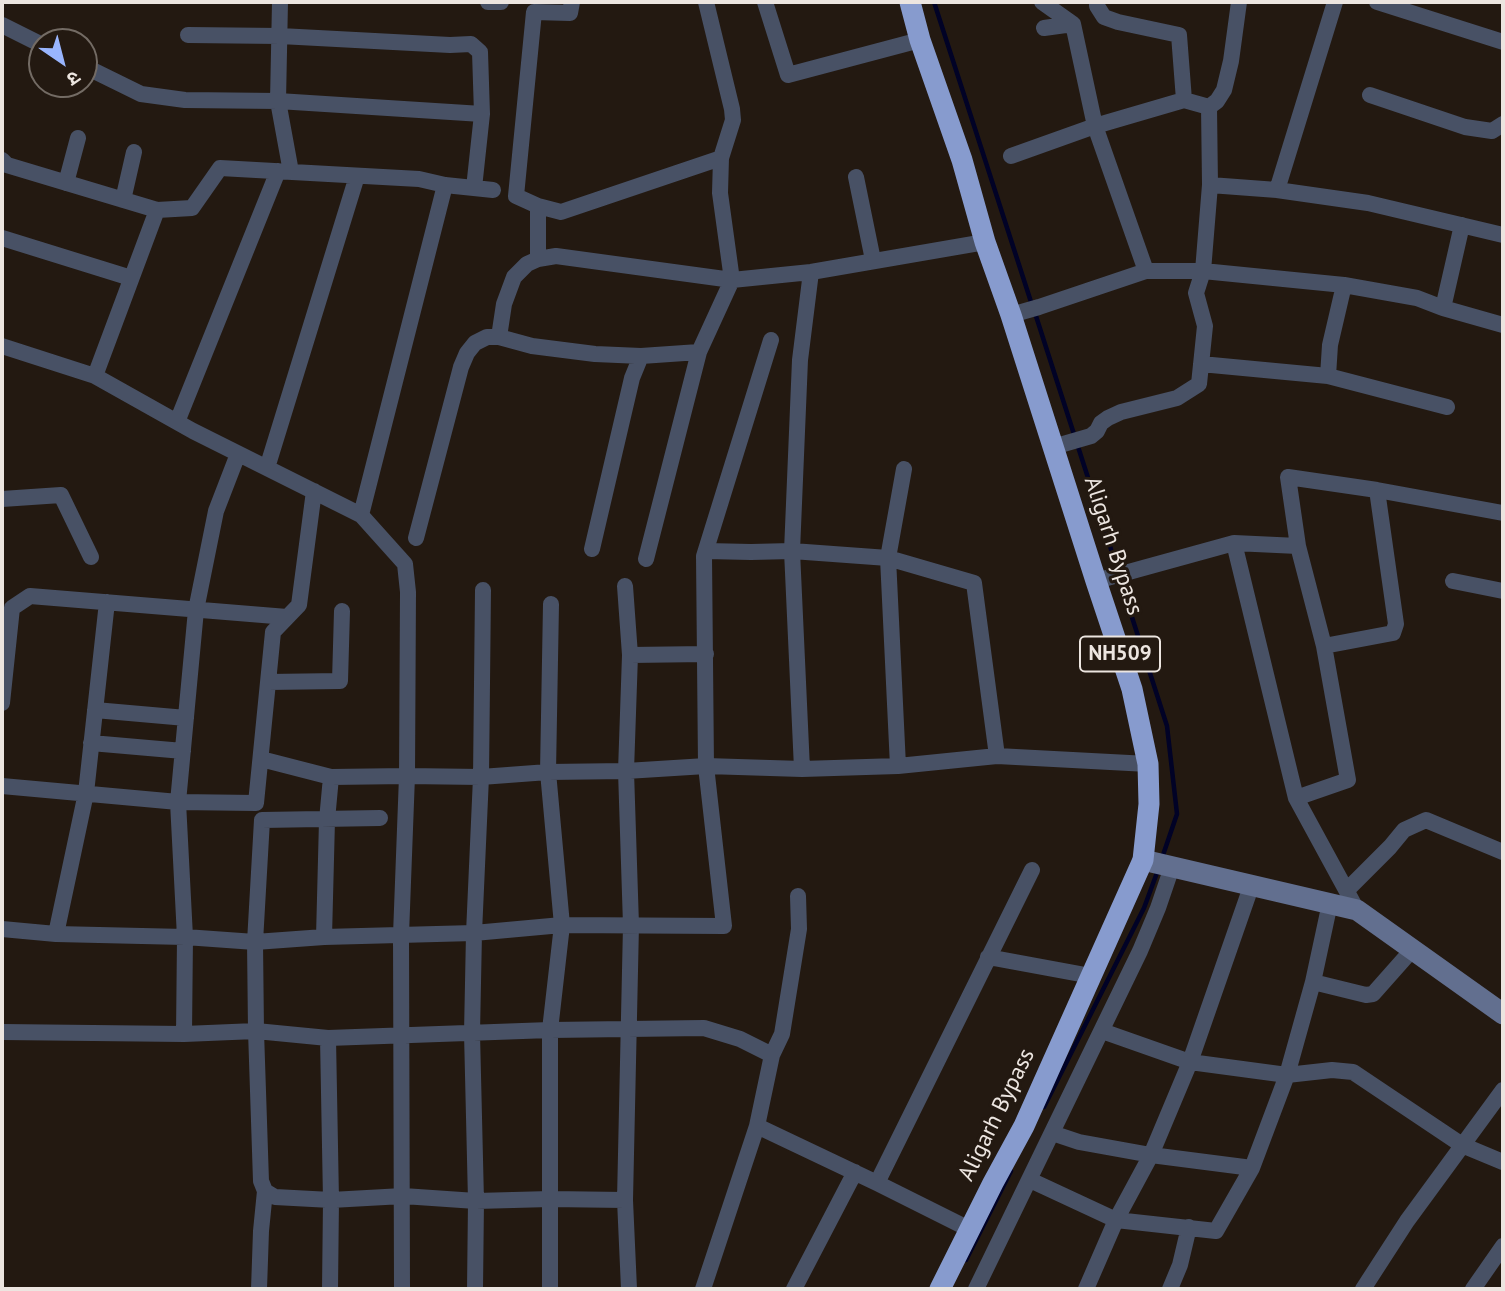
<!DOCTYPE html>
<meta charset="utf-8">
<style>
body{margin:0}
#map{position:relative;width:1505px;height:1291px;overflow:hidden;background:#231911;font-family:"PT Sans","Noto Sans Devanagari",sans-serif}
canvas{display:block}
.frame{position:absolute;inset:0;border:4px solid #ece5e0;pointer-events:none}
.north{position:absolute;left:28px;top:28px;width:70px;height:70px;box-sizing:border-box;background:#231911;border:2px solid #736b64;border-radius:50%;rotate:145deg;font-size:19px;font-weight:700;line-height:28px;text-align:center;color:#ece5e0}
.north::after{content:'';display:block;margin:auto;width:24px;height:32px;background:#99b5fd;clip-path:polygon(50% 0,100% 100%,50% 72%,0 100%)}
</style>
<div id="map">
<canvas width="1505" height="1291"></canvas>
<div class="frame"></div>
<div class="north">उ</div>
</div>
<script>
const c = document.querySelector('canvas').getContext('2d');
c.lineJoin = 'round';
function poly(rows) {
  const path = new Path2D();
  for (const r of rows) {
    path.moveTo(r[0], r[1]);
    for (let i = 2; i < r.length; i += 2) path.lineTo(r[i], r[i + 1]);
  }
  return path;
}
function trace(path, color, width, dash) {
  c.strokeStyle = color;
  c.lineWidth = width;
  c.lineCap = dash ? 'butt' : 'round';
  c.setLineDash(dash || []);
  c.stroke(path);
}
function label(font, color, halo, rows, align = 'center') {
  c.font = font + ' "PT Sans",sans-serif';
  c.lineWidth = 6;
  c.setLineDash([]);
  c.textBaseline = 'middle';
  c.strokeStyle = halo;
  c.fillStyle = color;
  for (const [text, x, y, turn = 0] of rows) {
    c.save();
    c.translate(x, y);
    c.rotate((+turn || 0) * Math.PI / 180);
    c.textAlign = isNaN(turn) ? turn : align;
    if (halo) c.strokeText(text, 0, 0);
    c.fillText(text, 0, 0);
    c.restore();
  }
}
const stream = poly([
 [934,2,1032,305],
 [1035,313,1118,571],
 [1120,580,1167,726,1177,814,1162,858],
 [1044,1107,1144,908,1158,870],
 [966,1260,1011,1171]
]);
const street = poly([
 [280,2,278,101,291,172],
 [488,2,501,2],
 [572,2,570,13,534,12,516,196,538,206,561,212,721,158],
 [706,2,732,109,733,120,721,158,720,193,732,280,811,272,985,242],
 [765,2,788,75,920,40],
 [1042,2,1073,24],
 [1377,2,1503,42],
 [2,25,42,45],
 [1044,28,1073,24,1095,126,1146,271],
 [188,35,280,36,450,45,471,44,480,52,482,114,474,188],
 [84,66,141,94,185,100,278,101,482,114],
 [1370,95,1465,127,1492,131,1503,124],
 [1209,107,1217,101,1224,90,1231,61,1239,2],
 [1011,156,1095,126,1184,100,1179,35,1118,22,1104,17,1097,6,1097,2],
 [2,160,7,165,157,210,192,208,220,168,419,179,445,185,493,190],
 [856,177,873,260],
 [66,183,78,138],
 [1210,185,1277,190,1368,203,1503,235],
 [1277,190,1335,2],
 [123,200,134,152],
 [2,238,131,278],
 [538,259,538,206],
 [1344,285,1330,345,1328,376,1447,407],
 [1443,308,1462,225],
 [1011,315,1039,307,1146,271,1203,271,1344,285,1417,298,1443,308,1503,325],
 [499,337,504,304,514,277,527,264,538,259,556,256,732,280,699,352,646,559],
 [2,346,95,376,193,431,361,515,405,564,408,592,407,776,401,935,402,1289],
 [1201,364,1328,376],
 [95,376,157,210],
 [177,422,278,171],
 [1053,447,1091,436,1097,431,1101,423,1108,418,1121,412,1177,398,1199,384,1205,326,1196,293,1203,271,1210,185,1209,107,1184,100],
 [267,468,357,176],
 [2,499,61,495,91,557],
 [361,515,445,185],
 [416,538,461,367,467,353,475,343,487,337,499,337,532,346,595,354,641,356,699,352],
 [1234,543,1296,798,1357,910],
 [1298,546,1288,477,1377,490,1503,513],
 [592,549,632,378,641,356],
 [706,551,751,552,792,551,888,558,974,583,997,756],
 [1096,581,1234,543,1298,546,1324,646,1348,780,1296,798],
 [1453,581,1503,591],
 [625,586,630,655,626,771,631,925,625,1200,629,1289],
 [1324,646,1393,633,1396,624,1377,490],
 [630,655,706,654],
 [268,682,340,681,342,611],
 [2,703,12,608,30,596,287,617],
 [95,710,186,718],
 [91,743,183,751],
 [261,759,331,777,407,776,481,777,548,772,626,771,706,766,802,769,898,766,997,756,1148,764],
 [898,766,888,558,904,469],
 [802,769,792,551,800,360,811,272],
 [2,786,178,802,196,610,216,511,238,454],
 [380,818,262,820,255,942,256,1031,261,1181,265,1191,275,1197,331,1200,403,1196,476,1201,550,1199,625,1200],
 [1347,890,1390,847,1404,830,1426,820,1503,852],
 [2,929,56,934,185,937,255,942,324,937,474,933,562,925,724,926,706,766,704,556,771,340],
 [56,934,86,793,107,602],
 [324,937,327,820,331,777],
 [988,957,1091,976],
 [1313,982,1366,995,1373,994,1412,950],
 [1102,1031,1190,1062,1287,1075,1332,1070,1353,1072,1462,1145,1503,1162],
 [2,1032,184,1034,185,937,178,802,256,803,273,632,299,605,314,491],
 [184,1034,256,1031,328,1038,550,1030,704,1028,740,1039,772,1055],
 [328,1038,331,1200,330,1289],
 [757,1126,877,1183,971,1230],
 [1052,1133,1079,1142,1151,1155,1252,1168],
 [1030,1180,1116,1220,1216,1231,1252,1168,1287,1075,1313,982,1330,903],
 [877,1183,1032,870],
 [259,1289,261,1231,265,1191],
 [475,1289,476,1201,472,1033,474,933,481,777,483,590],
 [550,1289,550,1030,562,925,548,772,551,604],
 [703,1289,757,1126,772,1055,782,1034,799,929,798,896],
 [794,1289,855,1172],
 [976,1289,1140,951,1158,908,1172,867],
 [1086,1289,1116,1220,1151,1155,1190,1062,1252,884],
 [1170,1289,1180,1265,1189,1227],
 [1363,1289,1407,1221,1503,1090],
 [1473,1289,1503,1246]
]);
const secondary = poly([
 [1143,860,1357,910,1503,1014]
]);
const highway = poly([
 [910,2,920,40,962,160,985,242,1011,315,1096,581,1132,689,1148,764,1149,804,1143,860,1024,1126,993,1183,940,1289]
]);
const shields = [
 [1120,654,80]
];
const shieldNames = [
 ["NH509",1120,654]
];
const streetNames = [
 ["Aligarh Bypass",1113,546,72],
 ["Aligarh Bypass",997,1115,-64]
];
trace(stream, '#010226', 4.5);
trace(street, '#485165', 16);
trace(secondary, '#626f8f', 21);
trace(highway, '#879bce', 21);
for (const [x, y, w] of shields) {
  const box = new Path2D();
  box.roundRect(x - w / 2, y - 17.5, w, 35, 5);
  c.fillStyle = '#231911';
  c.fill(box);
  trace(box, '#ece5e0', 2);
}
label('bold 21px', '#ece5e0', null, shieldNames);
label('23px', '#ece5e0', '#231911', streetNames);
</script>
